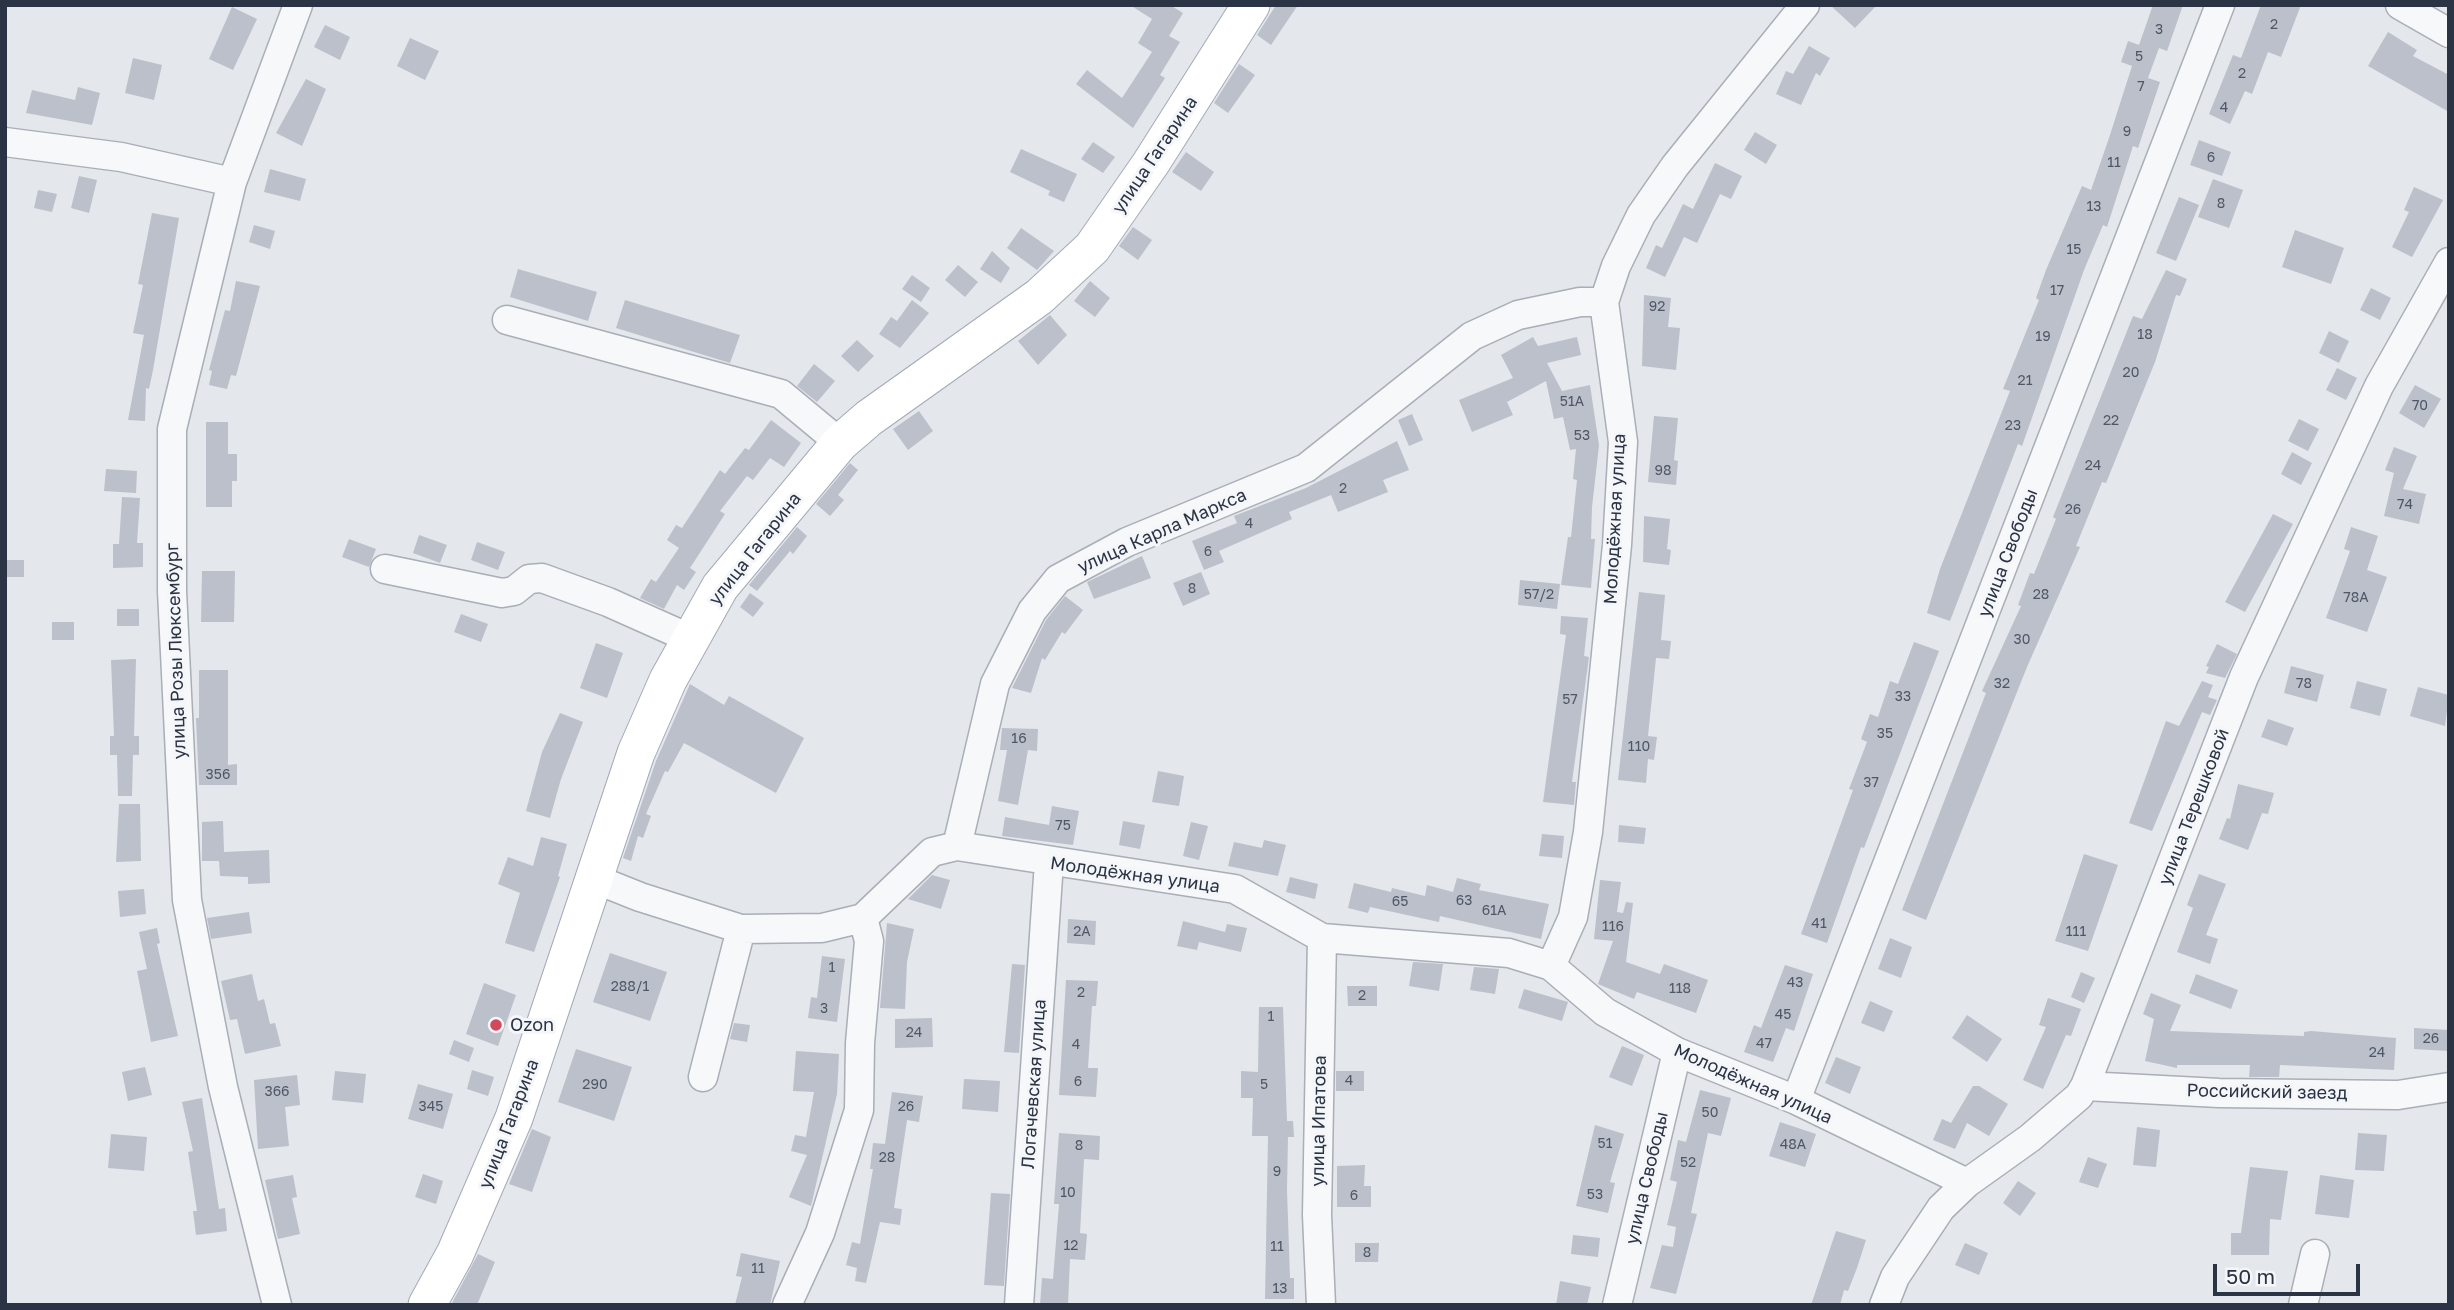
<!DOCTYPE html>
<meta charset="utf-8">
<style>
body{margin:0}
#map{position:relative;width:2454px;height:1310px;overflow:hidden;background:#e4e7ec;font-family:"Golos Text",sans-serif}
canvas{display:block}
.frame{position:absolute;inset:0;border:7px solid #2b3445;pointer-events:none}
.scale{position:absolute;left:2213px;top:1264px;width:147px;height:32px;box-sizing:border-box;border:4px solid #2b3445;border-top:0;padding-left:9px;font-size:21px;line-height:24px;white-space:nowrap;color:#2b3445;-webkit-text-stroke:5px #f4f6f9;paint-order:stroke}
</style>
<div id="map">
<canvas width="2454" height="1310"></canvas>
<div class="frame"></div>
<div class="scale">50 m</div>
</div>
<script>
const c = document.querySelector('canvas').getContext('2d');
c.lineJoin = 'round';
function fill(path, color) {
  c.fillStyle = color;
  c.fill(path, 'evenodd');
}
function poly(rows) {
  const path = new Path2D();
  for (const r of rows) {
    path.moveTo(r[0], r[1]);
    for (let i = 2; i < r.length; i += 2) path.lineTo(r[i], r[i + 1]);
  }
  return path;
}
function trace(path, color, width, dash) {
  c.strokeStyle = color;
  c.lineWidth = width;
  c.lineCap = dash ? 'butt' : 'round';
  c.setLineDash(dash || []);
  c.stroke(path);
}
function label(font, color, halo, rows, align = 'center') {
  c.font = font + ' "Golos Text",sans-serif';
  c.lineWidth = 6;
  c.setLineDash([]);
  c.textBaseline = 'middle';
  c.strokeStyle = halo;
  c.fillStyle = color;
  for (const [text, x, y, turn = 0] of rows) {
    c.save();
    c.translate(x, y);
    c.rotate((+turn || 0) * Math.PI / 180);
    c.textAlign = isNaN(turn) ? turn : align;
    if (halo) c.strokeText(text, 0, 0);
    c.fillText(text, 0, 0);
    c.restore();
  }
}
const building = poly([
 [1130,5,1170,5,1183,13,1169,36,1180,42,1160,75,1165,78,1133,128,1076,84,1087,70,1122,98,1152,52,1138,43,1152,19],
 [1276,5,1298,5,1271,45,1257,35],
 [1830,5,1877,5,1855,28],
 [2153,5,2183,5,2167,51,2159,48,2148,78,2160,82,2138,148,2133,146,2107,227,2103,225,2084,270,2022,446,2018,444,1950,621,1927,613,1940,569,2010,391,2003,389,2039,300,2036,298,2046,270,2082,186,2091,190,2109,138,2132,66,2121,62,2128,41,2139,45],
 [2261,5,2301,5,2281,57,2268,52,2252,94,2245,91,2230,124,2209,114,2233,55,2241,58],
 [232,7,257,19,233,70,209,59],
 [325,25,350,37,340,60,314,47],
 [2388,32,2417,50,2413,56,2449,75,2449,112,2368,66],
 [410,38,439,51,425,80,397,66],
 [1809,46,1830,58,1820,76,1816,73,1801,105,1776,94,1786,71,1793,74],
 [133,58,162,65,154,100,125,93],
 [1239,64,1255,75,1228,113,1214,103],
 [306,79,326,89,302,146,276,133],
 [78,87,100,93,92,125,26,113,32,90,75,100],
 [1755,132,1777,145,1766,164,1744,150],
 [2199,140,2231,152,2222,176,2190,165],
 [1093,142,1115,157,1103,173,1081,159],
 [1021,149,1077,174,1064,202,1048,195,1050,191,1010,172],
 [1186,152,1214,172,1201,191,1172,172],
 [1715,163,1742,176,1731,199,1720,194,1697,243,1684,237,1665,277,1646,268,1656,245,1662,248,1683,204,1693,209],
 [270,169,306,179,300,201,264,192],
 [79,176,97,180,89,213,71,208],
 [2213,179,2243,190,2229,228,2198,217],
 [2414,187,2443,200,2412,257,2392,247,2409,212,2404,210],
 [38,190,57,194,52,212,34,208],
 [2179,197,2199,205,2176,261,2156,253],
 [152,213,179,218,153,370,149,389,146,388,145,421,128,420,144,335,133,333,143,285,138,284],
 [254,225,275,231,270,249,249,242],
 [1133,227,1152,240,1138,260,1119,246],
 [1021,228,1054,251,1037,270,1007,248],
 [2295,230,2344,248,2331,284,2282,267],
 [992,251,1010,268,1001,283,980,269],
 [958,265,978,282,965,297,945,280],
 [518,269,597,292,588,321,510,297],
 [2166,270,2187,279,2180,296,2176,295,2155,362,2106,483,2102,482,2076,546,2080,547,2027,667,1926,920,1902,910,1986,693,1982,691,2021,606,2018,605,2030,573,2034,574,2056,519,2053,517,2133,316,2142,319],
 [912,275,930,288,921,302,902,289],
 [236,281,260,286,236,376,231,375,227,389,209,385,212,371,209,370,225,310,230,311],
 [1090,281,1110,298,1095,317,1074,301],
 [2371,288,2391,298,2380,320,2360,310],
 [1644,295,1671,298,1668,327,1680,328,1676,370,1642,366],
 [625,300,740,335,730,363,616,328],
 [912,300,929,313,900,348,879,334,891,317,897,321],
 [1050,315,1067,335,1038,365,1018,341],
 [2329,331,2349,341,2339,363,2319,353],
 [1533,337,1538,346,1577,337,1581,355,1547,363,1562,391,1590,385,1599,445,1592,507,1591,539,1595,539,1591,588,1561,585,1568,537,1571,537,1577,480,1573,479,1576,449,1570,450,1563,417,1554,419,1546,381,1507,402,1513,415,1472,432,1459,400,1513,378,1501,355],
 [857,340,874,356,858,372,841,356],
 [814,364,835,381,817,402,797,386],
 [2337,368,2357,378,2346,400,2326,390],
 [2415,385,2441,399,2424,428,2399,413],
 [919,411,933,431,908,450,893,429],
 [1412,414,1423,440,1409,446,1398,420],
 [1654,416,1678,418,1674,460,1678,461,1676,485,1648,482],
 [2299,419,2319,429,2308,451,2288,441],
 [771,420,801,443,784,467,770,458,753,480,747,476,720,511,725,514,690,568,696,572,684,590,677,585,664,609,640,598,651,579,656,582,679,548,667,540,676,525,682,528,720,470,725,474,745,448,749,450],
 [206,422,228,422,228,454,237,454,237,481,232,481,232,507,206,507],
 [1397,441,1409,470,1383,480,1388,492,1338,512,1331,495,1289,512,1292,519,1219,551,1224,562,1204,570,1192,541,1237,523,1234,516,1306,488],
 [2394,447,2417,456,2403,489,2426,494,2419,524,2384,516,2394,473,2385,470],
 [2292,452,2312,463,2301,485,2281,474],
 [850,463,858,470,838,495,844,500,830,516,816,504],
 [106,469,137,471,136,493,104,491],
 [122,497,140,498,137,543,143,543,143,567,113,568,113,544,119,544],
 [2273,514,2293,524,2245,612,2225,602],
 [1644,516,1670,519,1667,549,1671,550,1669,565,1643,562],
 [797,527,807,536,793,554,790,551,757,591,749,585],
 [2351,527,2378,536,2367,570,2387,577,2367,632,2326,618,2350,551,2344,549],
 [419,535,447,545,440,563,413,553],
 [349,539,376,549,369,567,342,557],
 [477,542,505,552,498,570,471,560],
 [1142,556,1151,578,1094,599,1087,582],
 [5,560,24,560,24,577,5,577],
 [202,571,235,571,234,622,201,622],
 [1201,572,1210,594,1183,606,1173,583],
 [1520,580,1560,584,1557,609,1518,605],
 [1639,592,1665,595,1661,640,1671,641,1669,659,1656,658,1648,736,1657,737,1654,760,1648,759,1646,783,1618,780],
 [750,593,764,603,753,617,740,607],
 [1065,596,1083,610,1065,634,1062,632,1045,660,1042,658,1031,693,1012,688,1046,620],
 [117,609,139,609,139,626,117,626],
 [461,614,488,624,481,642,454,632],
 [1561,616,1588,618,1584,656,1589,657,1572,782,1576,782,1574,805,1543,802,1566,635,1560,634],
 [52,622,74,622,74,640,52,640],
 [1914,642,1939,651,1864,848,1861,847,1827,943,1801,934,1853,790,1849,789,1867,742,1861,739,1870,714,1878,717,1890,681,1898,684],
 [596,643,623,653,607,698,580,688],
 [2217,644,2237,654,2225,678,2206,673,2209,667,2206,666],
 [136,659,134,736,139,736,139,755,133,755,132,796,118,796,117,755,110,755,110,736,114,736,111,660],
 [2291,666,2324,675,2317,702,2284,693],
 [199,670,228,670,228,765,237,764,237,785,199,785,196,718,199,718],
 [2202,681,2213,685,2208,697,2217,700,2210,715,2202,712,2152,831,2129,823,2166,721,2179,726],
 [2357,681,2387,689,2380,716,2350,708],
 [690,684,724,705,729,696,804,738,776,793,684,743,668,772,665,771,646,814,651,816,643,838,638,836,631,861,623,858,656,761],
 [2418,687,2449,695,2445,726,2410,716],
 [560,713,583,722,561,779,550,818,526,811,542,752],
 [2268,719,2294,728,2287,746,2261,737],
 [1002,728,1038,729,1037,751,1028,750,1018,805,998,801,1007,750,1000,750],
 [1158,771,1184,776,1179,806,1152,802],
 [2238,784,2274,793,2268,814,2262,813,2248,850,2219,839,2227,818,2230,819],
 [119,804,140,804,141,861,116,862],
 [1052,806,1079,811,1073,845,1002,836,1005,817,1049,825],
 [223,821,224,852,269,850,270,883,248,884,248,877,220,876,219,861,202,861,202,822],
 [1123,821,1145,825,1140,849,1119,845],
 [1191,822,1208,826,1199,860,1183,856],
 [1619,825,1646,828,1644,844,1618,842],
 [1542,834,1564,836,1562,858,1539,856],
 [541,837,567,844,558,876,560,877,534,952,505,943,520,893,498,884,508,857,533,866],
 [1264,840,1286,845,1278,876,1228,866,1234,842,1262,848],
 [2084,854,2118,865,2088,951,2055,941],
 [2199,874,2226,884,2206,935,2218,939,2210,964,2177,952,2193,908,2187,905],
 [932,875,950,880,941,909,908,899],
 [1290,877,1318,884,1315,899,1286,892],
 [1457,878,1481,884,1479,890,1549,904,1541,939,1440,916,1439,922,1370,907,1368,913,1348,908,1354,883,1391,892,1392,888,1425,896,1427,885,1453,892],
 [1600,880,1621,882,1617,912,1623,913,1626,902,1633,903,1626,962,1660,974,1664,964,1708,980,1696,1013,1637,992,1634,999,1598,984,1613,941,1594,939],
 [144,889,146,914,120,917,118,891],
 [249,912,252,933,211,939,207,918],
 [1068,919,1096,921,1095,945,1067,943],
 [1183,921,1225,932,1227,924,1247,928,1241,952,1199,942,1197,950,1177,946],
 [887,923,914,929,907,962,905,1009,880,1008],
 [157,928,160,943,157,944,178,1036,151,1042,137,971,147,969,139,932],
 [1890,938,1912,947,1901,978,1878,969],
 [610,953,667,972,650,1021,593,1002],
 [822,956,845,959,837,1022,808,1018,811,997,817,998],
 [1413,962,1443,964,1439,991,1409,986],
 [1012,964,1025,965,1019,1053,1004,1052],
 [1785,965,1813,974,1794,1031,1786,1028,1773,1062,1744,1052,1754,1025,1761,1028],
 [1474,967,1499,969,1495,994,1470,990],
 [2081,972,2095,978,2084,1003,2071,997],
 [252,974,258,1001,264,999,270,1024,275,1023,281,1046,245,1054,237,1019,230,1020,221,981],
 [2196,974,2238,990,2231,1009,2189,993],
 [1066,980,1098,981,1096,1006,1092,1006,1088,1068,1098,1068,1096,1097,1059,1095],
 [484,983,516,995,498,1046,466,1034],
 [1347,986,1377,986,1377,1006,1348,1006],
 [1524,989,1568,1002,1562,1021,1518,1008],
 [2151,993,2181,1005,2170,1031,2304,1036,2304,1032,2311,1031,2396,1038,2394,1070,2280,1065,2279,1077,2249,1077,2250,1065,2177,1065,2177,1068,2145,1061,2154,1019,2143,1014],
 [2048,998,2081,1009,2071,1036,2066,1035,2043,1089,2023,1080,2046,1027,2039,1025],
 [1870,1001,1893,1011,1884,1032,1861,1023],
 [1259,1007,1283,1007,1287,1121,1293,1121,1294,1137,1288,1137,1287,1190,1290,1278,1294,1278,1294,1299,1265,1299,1268,1136,1252,1136,1253,1098,1241,1098,1241,1071,1258,1072],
 [1967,1015,2002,1039,1987,1062,1952,1038],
 [932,1018,933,1047,895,1048,895,1019],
 [734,1023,750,1025,747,1042,730,1039],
 [2414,1028,2449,1030,2449,1051,2414,1049],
 [454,1040,474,1048,469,1062,449,1054],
 [1622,1046,1644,1055,1632,1086,1609,1077],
 [576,1049,632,1067,614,1121,558,1102],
 [796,1051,839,1054,837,1094,811,1206,789,1197,807,1155,791,1151,795,1135,806,1137,814,1092,793,1091],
 [1836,1057,1861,1067,1850,1094,1825,1083],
 [145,1067,152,1095,128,1101,122,1072],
 [472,1070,494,1077,488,1096,467,1089],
 [335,1071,366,1074,363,1103,332,1100],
 [1336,1071,1364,1071,1364,1091,1336,1091],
 [297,1075,300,1105,285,1107,289,1146,258,1149,254,1080],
 [964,1079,1000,1081,998,1112,962,1109],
 [418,1084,453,1094,443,1129,408,1119],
 [1973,1086,1979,1086,2008,1104,1989,1136,1967,1123,1955,1149,1933,1140,1942,1119,1951,1123],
 [1700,1090,1731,1098,1721,1136,1708,1133,1691,1213,1697,1214,1676,1294,1650,1288,1662,1245,1673,1247,1676,1227,1667,1225,1677,1182,1670,1180,1678,1140,1686,1142],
 [892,1092,923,1096,919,1122,907,1120,894,1208,902,1209,900,1225,880,1222,866,1283,855,1281,857,1268,846,1265,852,1242,860,1244,873,1169,870,1169,873,1143,885,1144],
 [202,1098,219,1209,225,1208,227,1231,196,1235,193,1211,197,1211,188,1152,193,1151,182,1102],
 [1780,1122,1816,1134,1805,1167,1769,1156],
 [1595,1125,1624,1134,1610,1182,1615,1183,1608,1213,1576,1206],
 [2137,1127,2160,1130,2156,1167,2133,1165],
 [532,1129,551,1137,532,1192,509,1184],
 [1059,1133,1100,1136,1099,1160,1084,1159,1080,1233,1087,1234,1085,1260,1070,1259,1068,1305,1040,1305,1042,1278,1053,1279,1059,1204,1054,1204],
 [2358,1133,2387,1135,2384,1171,2355,1170],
 [111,1134,147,1137,144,1171,108,1168],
 [2088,1157,2107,1164,2098,1188,2079,1182],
 [1365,1165,1364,1186,1371,1186,1371,1207,1337,1207,1337,1166],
 [2250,1167,2288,1171,2281,1220,2270,1219,2269,1255,2231,1255,2231,1233,2241,1233],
 [423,1174,443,1181,436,1204,415,1197],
 [293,1175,297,1197,292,1198,300,1234,278,1239,265,1180],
 [2320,1175,2354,1180,2349,1218,2315,1214],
 [2018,1181,2036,1193,2020,1216,2003,1203],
 [991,1193,1010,1194,1004,1286,984,1285],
 [1836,1231,1866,1240,1857,1268,1848,1291,1844,1290,1840,1305,1811,1305],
 [1573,1235,1600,1238,1598,1257,1571,1254],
 [1355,1243,1379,1243,1378,1262,1355,1262],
 [1965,1243,1988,1253,1979,1275,1955,1265],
 [741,1253,780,1261,770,1305,735,1305,742,1277,736,1276],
 [478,1254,495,1262,477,1305,451,1305],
 [1560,1281,1591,1287,1587,1305,1556,1305]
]);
const minor = poly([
 [2400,5,2449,33],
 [5,142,121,157,232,182],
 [507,320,781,394,840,443],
 [385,569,502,593,514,591,529,579,542,578,608,602,691,639],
 [957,846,1235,889,1322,938,1509,953,1551,966,1605,1012,1677,1052,1796,1100,1967,1183],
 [595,879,640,897,741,929,822,928,863,918],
 [863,918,932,852,957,846,995,684,1032,611,1058,579,1127,542,1306,468,1472,336,1518,315,1580,302,1604,302],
 [1551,966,1573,917,1588,832,1617,545,1623,442,1604,302,1616,266,1641,215,1675,166,1805,5],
 [703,1077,741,929],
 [2085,1086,2219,1093,2398,1095,2449,1087],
 [1796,1100,2220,5],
 [277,1305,223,1087,187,900,172,591,172,429,232,182,298,5],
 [787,1305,820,1233,859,1110,860,1043,869,941,863,918],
 [1019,1305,1049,862],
 [1321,1305,1317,1215,1322,938],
 [1617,1305,1677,1052],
 [1884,1305,1895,1277,1941,1208,1967,1183,2030,1138,2079,1096,2085,1086,2244,677,2379,386,2449,262],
 [2303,1305,2315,1254]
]);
const major = poly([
 [427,1305,455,1254,514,1118,636,753,668,680,720,587,840,443,869,418,1039,297,1092,248,1151,163,1251,5]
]);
const markers = [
 [496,1025,7,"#d1495b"]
];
const numberNames = [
 ["2",2274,25],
 ["3",2159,30],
 ["5",2139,57],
 ["2",2242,74],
 ["7",2141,87],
 ["4",2224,108],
 ["9",2127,132],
 ["6",2211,158],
 ["11",2114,163],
 ["8",2221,204],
 ["13",2094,207],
 ["15",2074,250],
 ["17",2057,291],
 ["92",1657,307],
 ["18",2145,335],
 ["19",2043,337],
 ["20",2131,373],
 ["21",2025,381],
 ["51А",1572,402],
 ["70",2420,406],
 ["22",2111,421],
 ["23",2013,426],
 ["53",1582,436],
 ["24",2093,466],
 ["98",1663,471],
 ["2",1343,489],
 ["74",2405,505],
 ["26",2073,510],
 ["4",1249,524],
 ["6",1208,552],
 ["8",1192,589],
 ["57/2",1539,595],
 ["28",2041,595],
 ["78А",2356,598],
 ["30",2022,640],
 ["32",2002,684],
 ["78",2304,684],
 ["33",1903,697],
 ["57",1570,700],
 ["35",1885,734],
 ["16",1019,739],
 ["110",1639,747],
 ["356",218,775],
 ["37",1871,783],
 ["75",1063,826],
 ["63",1464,901],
 ["65",1400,902],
 ["61А",1494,911],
 ["41",1819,924],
 ["116",1613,927],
 ["2А",1082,932],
 ["111",2076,932],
 ["1",832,968],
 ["43",1795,983],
 ["288/1",630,987],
 ["118",1680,989],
 ["2",1081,993],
 ["2",1362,996],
 ["3",824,1009],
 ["45",1783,1015],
 ["1",1271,1017],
 ["24",914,1033],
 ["26",2431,1039],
 ["47",1764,1044],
 ["4",1076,1045],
 ["24",2377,1053],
 ["4",1349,1081],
 ["6",1078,1082],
 ["290",595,1085],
 ["5",1264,1085],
 ["366",277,1092],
 ["345",431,1107],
 ["26",906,1107],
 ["50",1710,1113],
 ["51",1605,1144],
 ["48А",1793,1145],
 ["8",1079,1146],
 ["28",887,1158],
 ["52",1688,1163],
 ["9",1277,1172],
 ["10",1068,1193],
 ["53",1595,1195],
 ["6",1354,1196],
 ["12",1071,1246],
 ["11",1277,1247],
 ["8",1367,1253],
 ["11",758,1269],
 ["13",1280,1289]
];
const streetNames = [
 ["улица Гагарина",1155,155,-56],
 ["Молодёжная улица",1615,519,-87],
 ["улица Карла Маркса",1162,531,-24],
 ["улица Гагарина",755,549,-52],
 ["улица Свободы",2008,553,-69],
 ["улица Розы Люксембург",176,651,-92],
 ["улица Терешковой",2194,807,-69],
 ["Молодёжная улица",1135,875,8],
 ["Логачевская улица",1034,1084,-86],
 ["Молодёжная улица",1753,1084,24],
 ["Российский заезд",2267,1092,1],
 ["улица Ипатова",1319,1121,-89],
 ["улица Гагарина",509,1124,-69],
 ["улица Свободы",1647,1178,-77]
];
const poiNames = [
 ["Ozon",510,1025]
];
fill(building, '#bbc0ca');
trace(minor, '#a9aeb7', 31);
trace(major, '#a3abb8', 39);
trace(minor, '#f7f8fa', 28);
trace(major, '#fff', 37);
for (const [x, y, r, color] of markers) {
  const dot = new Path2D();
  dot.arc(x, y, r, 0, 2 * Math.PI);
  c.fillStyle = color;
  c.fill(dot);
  trace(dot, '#f4f6f9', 2.5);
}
label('14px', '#4f5766', null, numberNames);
label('18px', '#2b3445', '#f4f6f9', streetNames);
label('18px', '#2b3445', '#f4f6f9', poiNames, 'left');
</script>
